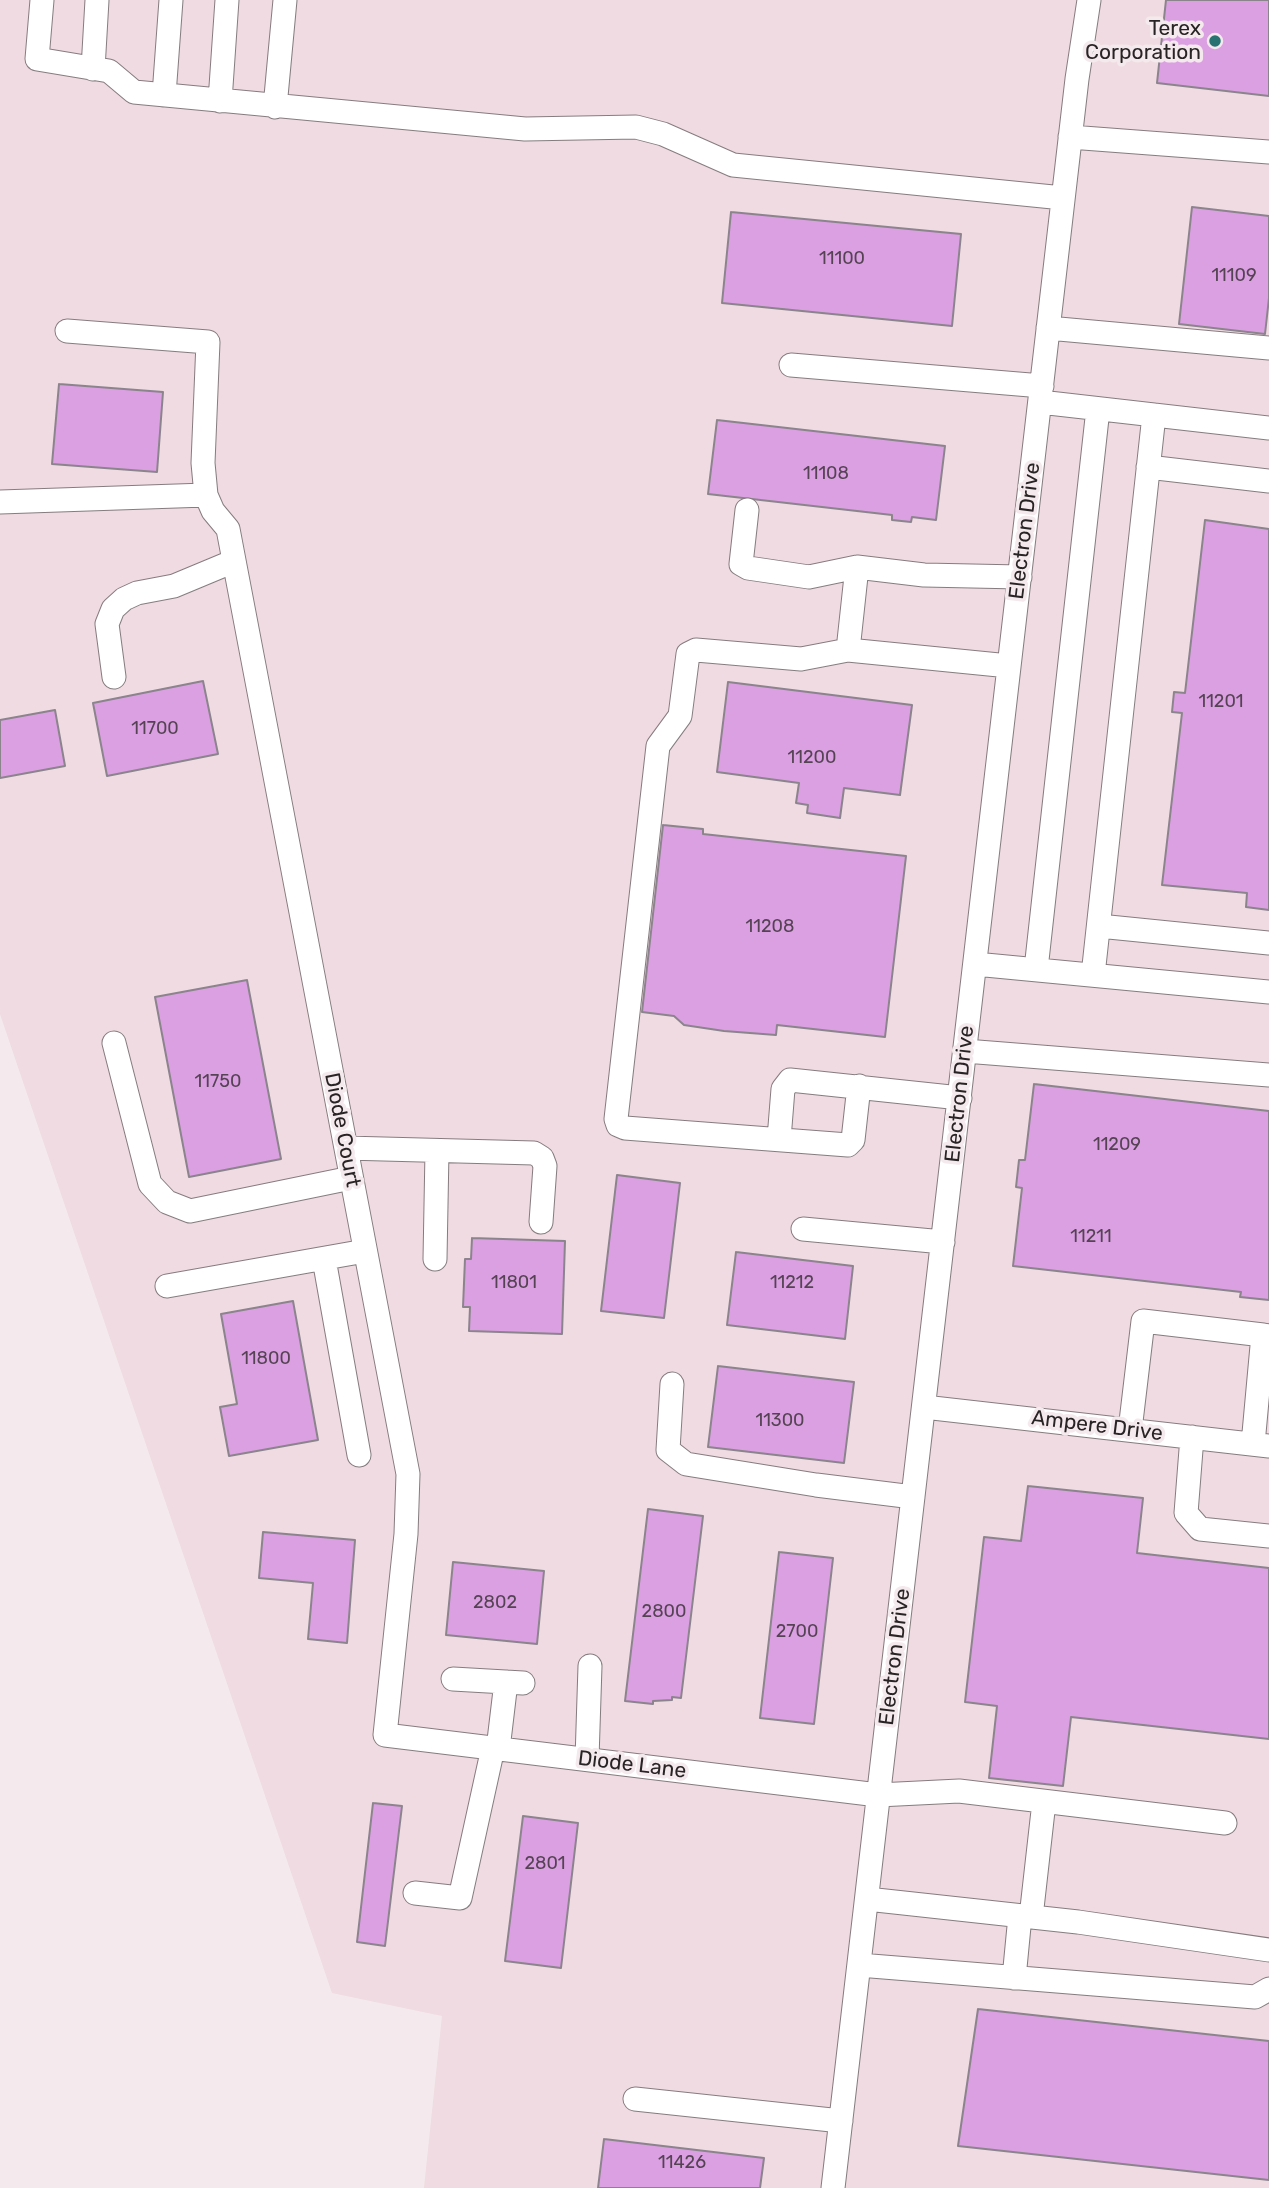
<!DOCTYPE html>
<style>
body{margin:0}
canvas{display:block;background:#f4e9ec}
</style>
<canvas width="1269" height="2188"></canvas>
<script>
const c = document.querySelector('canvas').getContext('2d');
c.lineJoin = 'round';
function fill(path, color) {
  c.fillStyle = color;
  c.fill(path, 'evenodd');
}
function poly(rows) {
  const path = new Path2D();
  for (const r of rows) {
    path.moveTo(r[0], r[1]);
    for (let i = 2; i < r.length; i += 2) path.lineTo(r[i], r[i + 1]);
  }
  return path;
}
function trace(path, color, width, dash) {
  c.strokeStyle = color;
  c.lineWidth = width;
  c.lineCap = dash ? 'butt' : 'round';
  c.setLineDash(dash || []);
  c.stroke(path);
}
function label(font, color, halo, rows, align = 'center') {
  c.font = font + ' Rubik,sans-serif';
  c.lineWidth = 7;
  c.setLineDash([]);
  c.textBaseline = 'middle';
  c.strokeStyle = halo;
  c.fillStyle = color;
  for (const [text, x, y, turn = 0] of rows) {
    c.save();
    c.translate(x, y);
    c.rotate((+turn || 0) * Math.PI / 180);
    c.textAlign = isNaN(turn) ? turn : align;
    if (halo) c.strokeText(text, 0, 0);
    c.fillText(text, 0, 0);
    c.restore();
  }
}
const built = poly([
 [0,0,1269,0,1269,2188,424,2188,442,2016,332,1993,0,1014]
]);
const building = poly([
 [1166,0,1269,0,1269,96,1157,83,1166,0],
 [1192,207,1269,216,1269,298,1265,334,1179,324,1192,207],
 [731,212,961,234,952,326,722,303,731,212],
 [59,384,163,392,157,472,52,464,59,384],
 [717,420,945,446,936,520,912,517,911,522,892,520,892,515,708,494,717,420],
 [1205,520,1269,529,1269,910,1246,907,1247,893,1162,885,1182,713,1172,712,1174,692,1185,693,1205,520],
 [203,681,218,754,107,776,93,703,203,681],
 [728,682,912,705,900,795,844,788,840,818,807,813,808,805,796,803,799,783,717,772,728,682],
 [55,710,65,766,0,778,0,720,55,710],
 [663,825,703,829,703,834,906,856,885,1037,777,1025,776,1035,724,1031,684,1025,674,1016,642,1012,663,825],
 [247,980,281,1159,189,1177,155,997,247,980],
 [1034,1084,1269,1111,1269,1300,1240,1297,1241,1292,1013,1266,1022,1188,1016,1187,1019,1160,1025,1160,1034,1084],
 [617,1175,680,1183,664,1318,601,1311,617,1175],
 [472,1238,565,1241,562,1334,469,1331,470,1307,463,1307,465,1259,471,1259,472,1238],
 [736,1252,853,1266,845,1339,727,1325,736,1252],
 [293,1301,318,1440,229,1456,220,1407,237,1404,221,1314,293,1301],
 [718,1366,854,1382,844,1463,708,1447,718,1366],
 [1028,1486,1143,1498,1137,1553,1269,1568,1269,1739,1071,1717,1063,1786,989,1778,997,1706,965,1702,984,1537,1021,1541,1028,1486],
 [648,1509,703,1516,681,1698,672,1697,672,1700,653,1701,653,1704,625,1701,648,1509],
 [263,1532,355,1540,347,1643,308,1639,313,1583,259,1578,263,1532],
 [779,1552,833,1558,814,1724,760,1718,779,1552],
 [453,1562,544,1571,537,1644,446,1635,453,1562],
 [373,1803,402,1806,385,1946,357,1942,373,1803],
 [523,1816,578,1823,561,1968,505,1961,523,1816],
 [978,2009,1269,2041,1269,2180,958,2146,978,2009],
 [604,2139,764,2158,760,2188,598,2188,604,2139]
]);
const minor = poly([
 [42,0,37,59,109,71,134,92,525,129,636,127,663,134,733,165,1063,198],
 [93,69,97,0],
 [164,95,171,0],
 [220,101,227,0],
 [275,107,285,0],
 [1070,137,1269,152],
 [1048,328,1269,348],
 [67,331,208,342,203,463,206,495,213,511,228,529,408,1474,406,1534,385,1735,878,1795,959,1791,1225,1823],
 [791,365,1042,386],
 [1040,402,1269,428],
 [1148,467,1269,481],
 [0,502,206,495],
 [747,510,741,564,748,568,809,577,857,567,924,575,1020,577],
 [857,567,848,650,1009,666],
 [848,650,801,659,696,650,688,654,680,716,658,746,616,1119,618,1125,625,1128,848,1145,853,1140,859,1086],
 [114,677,107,624,113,609,124,599,137,593,174,586,234,561],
 [1099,926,1269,943],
 [975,964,1269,992],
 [1036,969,1098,409],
 [1093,975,1154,415],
 [114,1043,150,1184,167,1202,190,1211,351,1178],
 [965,1051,1269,1075],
 [779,1139,783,1089,790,1080,960,1098],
 [346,1148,534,1153,542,1158,545,1166,541,1222],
 [803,1229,943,1242],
 [324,1259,359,1455],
 [435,1259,437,1151],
 [167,1286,365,1251],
 [672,1384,668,1450,686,1464,816,1485,913,1497],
 [924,1407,1269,1446],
 [1130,1430,1143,1321,1263,1335],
 [1192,1437,1186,1513,1200,1529,1269,1536],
 [1253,1444,1263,1335,1269,1336],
 [453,1679,523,1683],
 [498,1749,506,1682],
 [587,1759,590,1666],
 [415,1893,460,1898,493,1748],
 [867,1899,1078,1922,1269,1950],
 [1031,1917,1044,1802],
 [859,1965,1255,1997,1269,1989],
 [1014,1978,1020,1916],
 [635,2099,841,2121],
 [833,2188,1077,79,1089,0]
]);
const markers = [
 [1215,41,7,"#287371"]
];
const numberNames = [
 ["11100",842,259],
 ["11109",1234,276],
 ["11108",826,474],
 ["11201",1221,702],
 ["11700",155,729],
 ["11200",812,758],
 ["11208",770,927],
 ["11750",218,1082],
 ["11209",1117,1145],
 ["11211",1091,1237],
 ["11801",514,1283],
 ["11212",792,1283],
 ["11800",266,1359],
 ["11300",780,1421],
 ["2802",495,1603],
 ["2800",664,1612],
 ["2700",797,1632],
 ["2801",545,1864],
 ["11426",682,2163]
];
const poiNames = [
 ["Terex",1201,29],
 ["Corporation",1201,53]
];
const streetNames = [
 ["Electron Drive",1025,531,-83],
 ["Electron Drive",960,1094,-84],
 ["Diode Court",342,1130,79],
 ["Ampere Drive",1097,1426,7],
 ["Electron Drive",895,1657,-83],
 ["Diode Lane",632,1765,7]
];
fill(built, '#efdbe1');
fill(building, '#dba0e2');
trace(building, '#8b848c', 2);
trace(minor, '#867c7f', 25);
trace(minor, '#fff', 23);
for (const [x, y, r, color] of markers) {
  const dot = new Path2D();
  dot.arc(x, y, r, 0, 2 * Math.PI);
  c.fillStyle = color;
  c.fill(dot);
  trace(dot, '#f4e9ec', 2.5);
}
label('18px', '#554354', null, numberNames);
label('21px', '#282425', '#f4e9ec', poiNames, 'right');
label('21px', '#282425', '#f4e9ec', streetNames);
</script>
